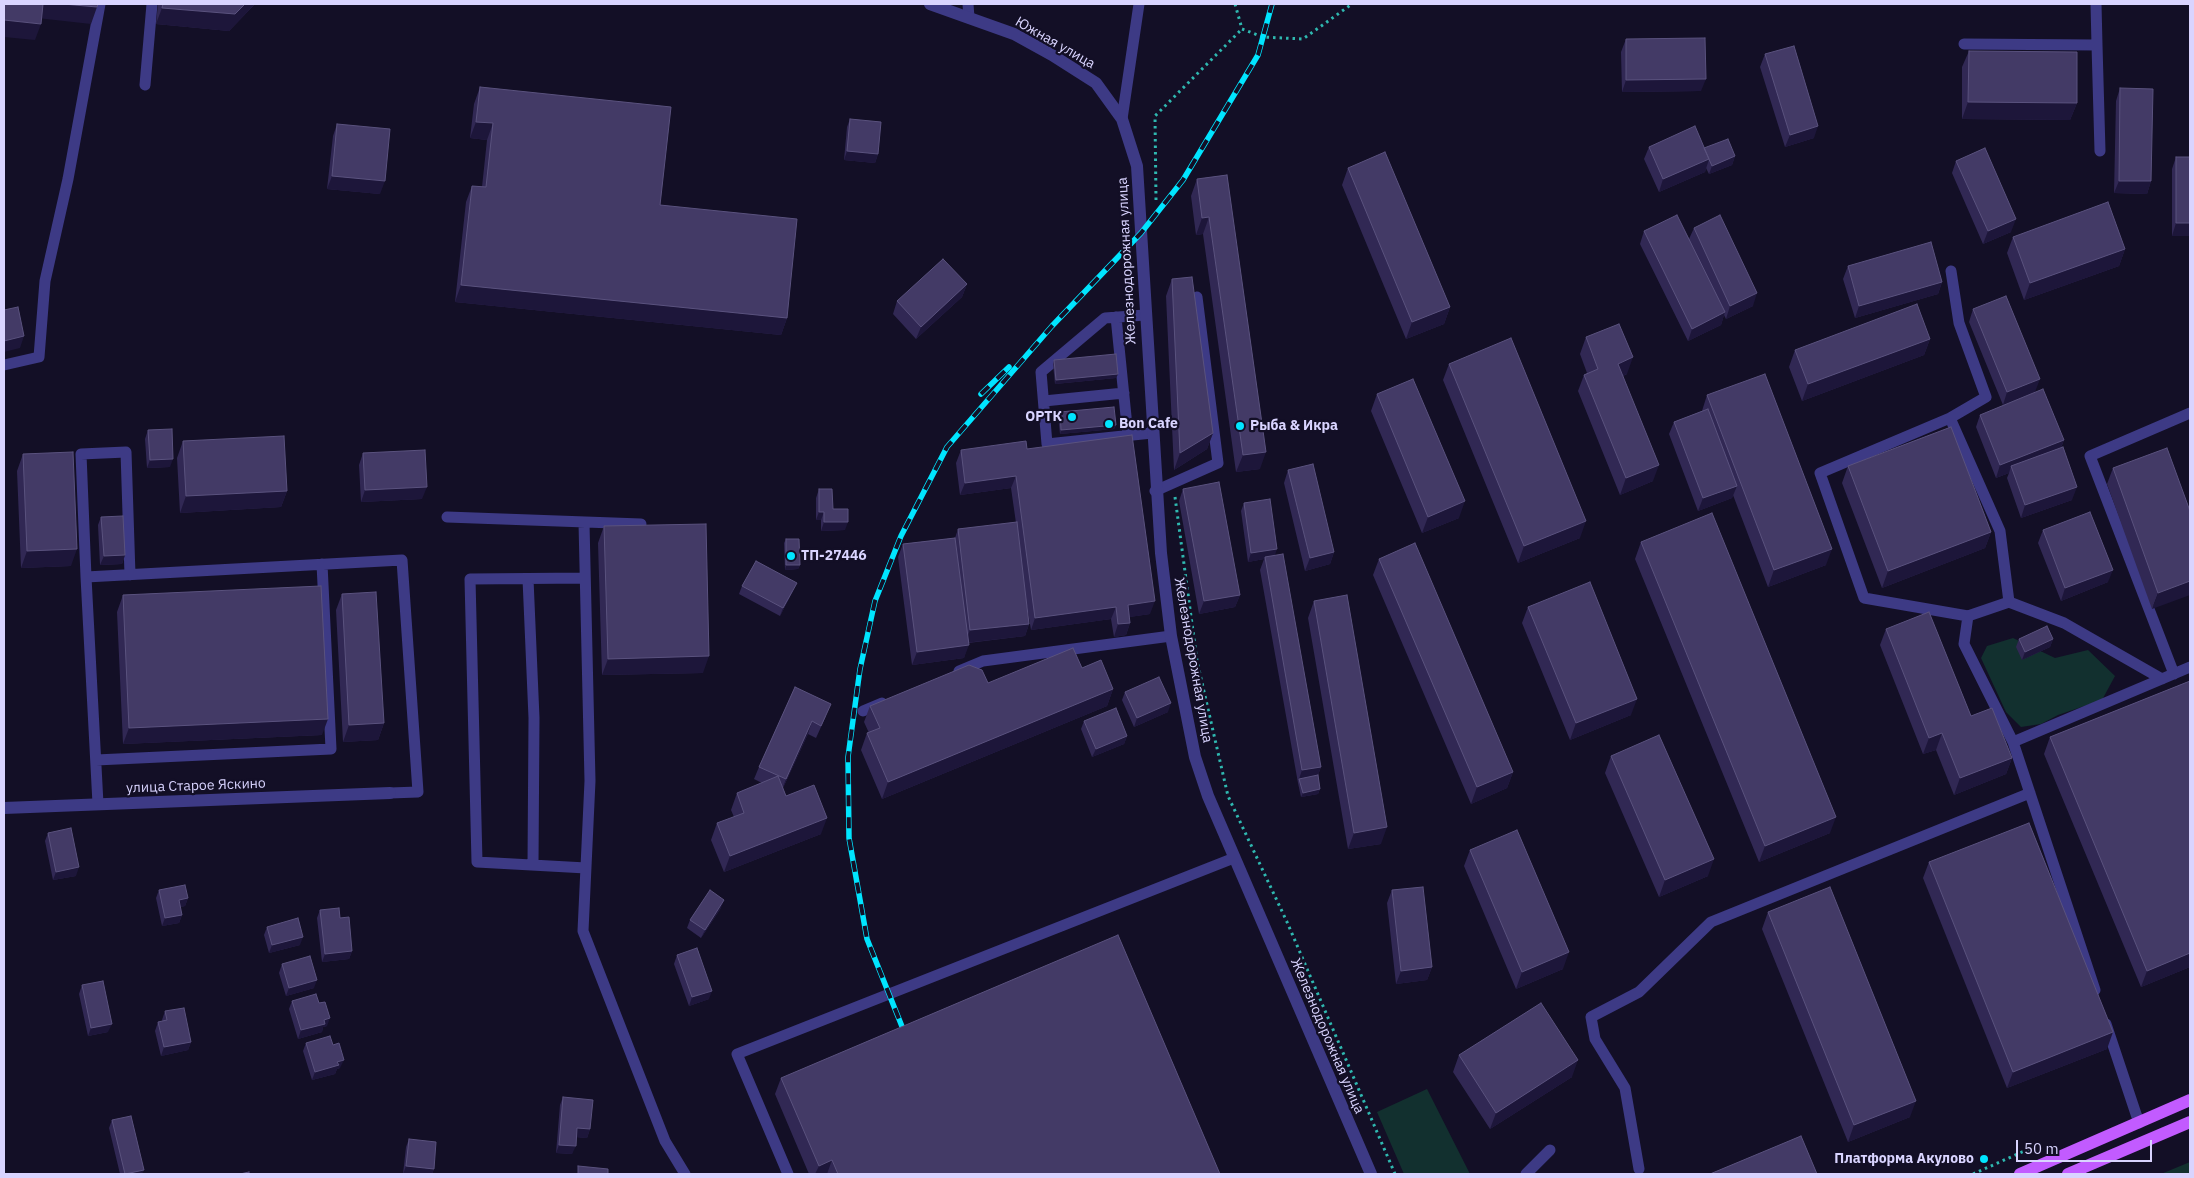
<!DOCTYPE html>
<meta charset="utf-8">
<style>
body{margin:0}
#map{position:relative;width:2194px;height:1178px;overflow:hidden;background:#130f26;font-family:"IBM Plex Sans",sans-serif}
canvas{display:block}
.frame{position:absolute;inset:0;border:5px solid #d9d4ff;pointer-events:none}
.scale{position:absolute;left:2016px;top:1140px;width:136px;height:22px;box-sizing:border-box;border:2px solid #d9d4ff;border-top:0;padding-left:6px;font-size:15px;line-height:18px;white-space:nowrap;color:#d9d4ff;-webkit-text-stroke:4px #130f26;paint-order:stroke}
</style>
<div id="map">
<canvas width="2194" height="1178"></canvas>
<div class="frame"></div>
<div class="scale">50 m</div>
</div>
<script>
const c = document.querySelector('canvas').getContext('2d');
c.lineJoin = 'round';
function fill(path, color) {
  c.fillStyle = color;
  c.fill(path, 'evenodd');
}
function poly(rows) {
  const path = new Path2D();
  for (const r of rows) {
    path.moveTo(r[0], r[1]);
    for (let i = 2; i < r.length; i += 2) path.lineTo(r[i], r[i + 1]);
  }
  return path;
}
function trace(path, color, width, dash) {
  c.strokeStyle = color;
  c.lineWidth = width;
  c.lineCap = dash ? 'butt' : 'round';
  c.setLineDash(dash || []);
  c.stroke(path);
}
function label(font, color, halo, rows, align = 'center') {
  c.font = font + ' "IBM Plex Sans",sans-serif';
  c.lineWidth = 4.5;
  c.setLineDash([]);
  c.textBaseline = 'middle';
  c.strokeStyle = halo;
  c.fillStyle = color;
  for (const [text, x, y, turn = 0] of rows) {
    c.save();
    c.translate(x, y);
    c.rotate((+turn || 0) * Math.PI / 180);
    c.textAlign = isNaN(turn) ? turn : align;
    if (halo) c.strokeText(text, 0, 0);
    c.fillText(text, 0, 0);
    c.restore();
  }
}
const green = poly([
 [2013,638,2055,658,2088,650,2115,676,2102,700,2058,715,2041,724,2021,727,2006,712,1981,658,1987,646],
 [1427,1089,1470,1174,1404,1174,1377,1112],
 [2190,1162,2190,1174,2161,1174]
]);
const path = poly([
 [1235,4,1242,29,1263,37,1303,39,1352,4],
 [1156,200,1155,116,1242,29],
 [1175,497,1197,661,1228,796,1287,922,1395,1174],
 [1973,1174,2040,1144,2042,1148]
]);
const service = poly([
 [968,4,969,18],
 [1964,44,2097,45,2096,4],
 [2097,45,2100,151],
 [145,85,152,4],
 [1122,119,1139,4],
 [1145,315,1105,318,1041,372,1047,444,1152,433],
 [1116,317,1128,436],
 [4,365,39,357,45,281,68,179,100,4],
 [1044,401,1124,393],
 [1950,418,1986,397,1959,323,1951,271],
 [1155,491,1218,463,1197,297],
 [447,517,641,524],
 [584,523,590,781,583,931,665,1141,685,1174],
 [86,577,81,454,126,452,130,575],
 [585,578,470,579,477,862,586,868],
 [528,579,534,718,533,865],
 [1968,616,1864,598,1820,473,1950,418,2000,531,2009,602],
 [959,671,983,661,1171,636],
 [2174,674,2090,456,2190,413],
 [863,711,882,703],
 [2013,742,1964,644,1968,616,2009,602,2064,623,2162,679],
 [96,760,331,749,322,564],
 [98,804,86,577,402,560,418,792,390,793],
 [2095,990,2013,742,2190,667],
 [2106,1024,2139,1123],
 [1639,1169,1625,1088,1595,1039,1591,1017,1639,992,1711,922,2030,793],
 [788,1174,737,1054,1234,858],
 [1526,1174,1550,1150]
]);
const minor = poly([
 [4,808,390,793]
]);
const tertiary = poly([
 [930,4,1014,34,1052,55,1096,83,1122,119,1137,166,1161,553,1171,636,1195,757,1208,796,1371,1174]
]);
const primary = poly([
 [2020,1174,2190,1100],
 [2068,1174,2190,1122]
]);
const rail = poly([
 [981,394,1009,367],
 [907,1039,867,939,849,838,848,757,860,669,875,601,901,536,947,447,1052,326,1141,233,1183,180,1258,55,1272,4]
]);
const wall = poly([
 [158,4,255,4,229,31,156,24],
 [1626,39,1701,91,1622,92,1621,52],
 [1969,51,2077,103,2070,120,1962,119,1962,67],
 [1765,54,1814,138,1785,147,1760,67],
 [480,87,660,205,787,318,781,335,455,302,466,202,472,186,482,187,487,140,470,138,474,104],
 [2120,88,2151,181,2147,194,2114,193,2116,101],
 [850,119,878,154,875,163,844,160,847,127],
 [337,124,380,194,327,189,333,136],
 [1649,147,1704,148,1735,156,1732,165,1709,174,1706,168,1705,172,1659,192,1644,159],
 [2176,157,2190,157,2190,236,2172,236,2172,169],
 [1956,161,2011,232,1983,244,1952,173],
 [1348,168,1450,307,1444,324,1406,339,1342,185],
 [1227,175,1260,469,1236,472,1203,234,1196,235,1191,196,1197,179],
 [1694,228,1753,306,1726,319,1724,315,1721,325,1688,341,1640,244,1644,231,1689,239],
 [2013,237,2125,249,2119,266,2024,300,2007,253],
 [1848,266,1942,282,1938,294,1855,318,1843,279],
 [1172,279,1213,433,1207,449,1174,470,1166,296],
 [967,284,962,297,916,339,893,314,897,301],
 [1973,309,2035,392,2003,405,1969,322],
 [1586,337,1627,374,1623,376,1653,481,1620,495,1578,391,1584,375,1587,373,1580,354],
 [1930,339,1924,355,1802,401,1789,367,1795,350],
 [1054,360,1118,374,1116,378,1055,384,1053,364],
 [1449,364,1580,538,1518,563,1443,380],
 [1377,394,1459,518,1422,533,1371,411],
 [1707,395,1826,565,1768,587,1733,495,1732,498,1698,511,1669,434,1674,422,1702,411],
 [1060,412,1116,425,1114,429,1060,434,1058,416],
 [1980,415,2064,440,2061,448,2072,500,2021,518,2007,478,2009,473,1996,478,1976,427],
 [148,430,170,467,147,468,145,439],
 [183,441,287,491,281,507,180,513,177,458],
 [1027,449,1150,614,1129,617,1130,623,1126,635,1114,637,1111,619,1031,630,1026,600,1029,624,1025,636,968,643,964,658,912,665,898,557,903,544,955,538,958,529,1016,523,1011,488,960,495,956,463,961,450],
 [363,453,422,499,361,502,359,465],
 [23,454,71,566,21,568,17,471],
 [1848,466,1991,532,1985,548,1882,588,1842,483],
 [2113,468,2190,511,2152,609,2107,484],
 [1288,470,1334,552,1330,564,1305,571,1284,483],
 [819,489,833,509,845,530,821,531,821,520,816,520,816,498],
 [1183,489,1240,595,1235,607,1199,614,1179,501],
 [1244,503,1275,556,1321,767,1318,775,1320,789,1318,794,1301,797,1298,783,1260,570,1264,559,1248,562,1241,511],
 [101,517,125,555,122,564,100,565,98,525],
 [604,526,703,673,602,675,598,543],
 [2043,530,2108,582,2061,601,2038,543],
 [786,539,800,565,798,569,785,570,784,543],
 [1641,542,1830,833,1759,862,1635,559],
 [1379,559,1513,772,1507,788,1471,804,1373,575],
 [742,586,793,591,780,616,739,594],
 [342,594,384,723,378,740,343,742,336,610],
 [123,595,322,735,123,744,117,612],
 [1314,601,1381,844,1348,849,1308,618],
 [1528,607,1631,715,1570,740,1522,623],
 [1886,629,2012,758,2006,774,1954,795,1936,750,1923,754,1880,645],
 [2019,639,2053,639,2050,647,2022,660,2016,647],
 [1082,668,1113,689,1107,706,882,799,861,750,867,733,869,733,864,722,870,706,988,683],
 [2190,681,2190,967,2141,987,2044,754,2050,737],
 [795,687,826,716,816,738,808,734,783,788,786,796,821,834,724,872,711,840,717,823,734,817,731,810,737,793,762,783,754,779,759,767],
 [1125,692,1168,712,1134,727,1122,700],
 [1084,721,1127,736,1124,744,1092,757,1081,729],
 [1611,756,1708,876,1659,897,1605,773],
 [48,833,76,876,53,880,45,841],
 [1470,850,1563,969,1516,989,1464,866],
 [1929,862,2107,1049,2007,1088,1923,878],
 [159,890,188,898,185,906,180,907,182,915,179,923,162,926,156,898],
 [1392,890,1432,967,1427,980,1396,984,1387,903],
 [721,908,701,938,687,928,690,920],
 [320,910,340,918,352,951,349,959,322,962,317,918],
 [1768,912,1910,1117,1848,1142,1762,929],
 [267,927,300,945,269,953,264,935],
 [677,955,709,999,689,1006,674,964],
 [282,964,314,988,286,996,279,973],
 [82,985,108,1032,88,1036,79,994],
 [292,1001,327,1026,323,1027,322,1032,298,1039,289,1009],
 [165,1011,191,1042,188,1050,161,1056,155,1031,158,1022,163,1022,162,1020],
 [306,1043,340,1068,337,1069,335,1074,312,1080,303,1051],
 [1459,1055,1572,1077,1490,1129,1453,1072],
 [781,1078,1220,1174,809,1174,775,1094],
 [563,1097,590,1129,587,1138,576,1137,572,1154,556,1153,560,1105],
 [112,1120,142,1174,120,1174,109,1128],
 [409,1139,434,1169,432,1174,403,1174,406,1147]
]);
const shadedWall = poly([
 [42,4,63,4,97,7,91,24,37,18],
 [245,4,255,4,229,31,156,24,162,8],
 [4,20,41,24,35,40,4,37],
 [1706,79,1701,91,1622,92,1626,80],
 [1968,102,2077,103,2070,120,1962,119],
 [476,122,493,123,487,140,470,138],
 [1818,126,1814,138,1785,147,1790,135],
 [847,151,878,154,875,163,844,160],
 [1735,156,1732,165,1709,174,1712,166],
 [1709,159,1705,172,1659,192,1663,179],
 [332,176,385,181,380,194,327,189],
 [2119,181,2151,181,2147,194,2114,193],
 [1209,217,1203,234,1196,235,1202,218],
 [2016,219,2011,232,1983,244,1988,231],
 [2176,223,2190,223,2190,236,2172,236],
 [2125,249,2119,266,2024,300,2030,283],
 [1942,282,1938,294,1855,318,1859,306],
 [967,284,962,297,916,339,921,327],
 [461,285,787,318,781,335,455,302],
 [1757,293,1753,306,1726,319,1730,306],
 [1450,307,1444,324,1406,339,1412,322],
 [1725,312,1721,325,1688,341,1692,329],
 [24,336,20,348,4,352,4,341],
 [1930,339,1924,355,1802,401,1808,384],
 [1633,357,1627,374,1612,380,1618,364],
 [1118,374,1116,378,1055,384,1056,380],
 [2040,379,2035,392,2003,405,2007,392],
 [1116,425,1114,429,1060,434,1061,430],
 [1213,433,1207,449,1174,470,1180,453],
 [2064,440,2059,452,2011,466,2009,473,1996,478,2000,465],
 [1266,452,1260,469,1236,472,1243,455],
 [173,459,170,467,147,468,150,460],
 [1659,465,1653,481,1620,495,1626,478],
 [1016,476,1011,488,960,495,965,483],
 [1737,486,1732,498,1698,511,1703,498],
 [427,487,422,499,361,502,365,490],
 [2077,487,2072,500,2021,518,2025,505],
 [287,491,281,507,180,513,186,496],
 [1465,501,1459,518,1422,533,1428,517],
 [819,512,824,512,821,520,816,520],
 [1586,521,1580,538,1518,563,1524,546],
 [824,522,848,522,845,530,821,531],
 [1991,532,1985,548,1882,588,1888,571],
 [77,549,71,566,21,568,27,551],
 [1277,549,1274,558,1265,557,1264,559,1248,562,1251,553],
 [1832,549,1826,565,1768,587,1774,570],
 [1334,552,1330,564,1305,571,1310,558],
 [125,555,122,564,100,565,104,556],
 [786,565,800,565,798,569,785,570],
 [2113,570,2108,582,2061,601,2065,588],
 [2190,581,2190,595,2152,609,2158,593],
 [797,583,793,591,780,616,783,608],
 [1240,595,1235,607,1199,614,1204,601],
 [1155,601,1150,614,1123,618,1128,605],
 [1116,607,1111,619,1031,630,1035,618],
 [1130,623,1126,635,1114,637,1118,624],
 [1029,624,1025,636,965,643,970,630],
 [2053,639,2050,647,2022,660,2025,652],
 [969,645,964,658,912,665,917,652],
 [709,656,703,673,602,675,608,659],
 [1113,689,1107,706,882,799,888,782],
 [1637,699,1631,715,1570,740,1576,723],
 [1171,703,1168,712,1134,727,1137,718],
 [328,719,322,735,123,744,129,728],
 [812,721,808,734,781,792,786,779],
 [384,723,378,740,343,742,349,725],
 [1942,733,1936,750,1923,754,1929,738],
 [1127,736,1124,744,1092,757,1096,749],
 [2012,758,2006,774,1954,795,1960,778],
 [1321,767,1316,780,1299,779,1302,770],
 [1513,772,1507,788,1471,804,1477,787],
 [1320,789,1318,794,1301,797,1303,793],
 [1836,817,1830,833,1759,862,1765,846],
 [827,818,821,834,724,872,730,856],
 [1387,827,1381,844,1348,849,1354,833],
 [1714,859,1708,876,1659,897,1665,880],
 [79,867,76,876,53,880,56,872],
 [188,898,185,906,176,908,179,900],
 [724,900,721,908,701,938,705,930],
 [182,915,179,923,162,926,165,918],
 [303,937,300,945,269,953,272,945],
 [352,951,349,959,322,962,325,954],
 [1569,952,1563,969,1516,989,1522,972],
 [2190,953,2190,967,2141,987,2147,971],
 [1432,967,1427,980,1396,984,1401,971],
 [317,980,314,988,286,996,289,988],
 [712,991,709,999,689,1006,692,997],
 [330,1018,327,1026,323,1027,322,1032,298,1039,301,1030,324,1020],
 [112,1024,108,1032,88,1036,91,1028],
 [2113,1032,2107,1049,2007,1088,2013,1072],
 [191,1042,188,1050,161,1056,164,1047],
 [344,1060,340,1068,337,1069,335,1074,312,1080,315,1072,337,1062],
 [1578,1060,1572,1077,1490,1129,1496,1113],
 [1916,1101,1910,1117,1848,1142,1854,1125],
 [577,1128,590,1129,587,1138,574,1137],
 [559,1145,576,1146,572,1154,556,1153],
 [832,1160,827,1174,815,1174,819,1166],
 [406,1166,434,1169,432,1174,403,1174],
 [144,1170,142,1174,126,1174]
]);
const building = poly([
 [4,4,43,4,41,24,4,20,4,4],
 [63,4,98,4,97,7,63,4],
 [163,4,245,4,235,14,162,8,163,4],
 [1705,38,1706,79,1626,80,1626,39,1705,38],
 [1794,46,1818,126,1790,135,1765,54,1794,46],
 [1969,51,2077,52,2077,103,1968,102,1969,51],
 [480,87,671,107,660,205,797,219,787,318,461,285,472,186,486,187,493,123,476,122,480,87],
 [2120,88,2153,89,2151,181,2119,181,2120,88],
 [850,119,881,122,878,154,847,151,850,119],
 [337,124,390,129,385,181,332,176,337,124],
 [1695,126,1709,159,1663,179,1649,147,1695,126],
 [1728,139,1735,156,1712,166,1704,148,1728,139],
 [1985,148,2016,219,1988,231,1956,161,1985,148],
 [1385,152,1450,307,1412,322,1348,168,1385,152],
 [2176,157,2190,157,2190,223,2176,223,2176,157],
 [1227,175,1266,452,1243,455,1209,217,1202,218,1197,179,1227,175],
 [2108,202,2125,249,2030,283,2013,237,2108,202],
 [1677,215,1725,312,1692,329,1644,231,1677,215],
 [1720,215,1757,293,1730,306,1694,228,1720,215],
 [1931,242,1942,282,1859,306,1848,266,1931,242],
 [943,259,967,284,921,327,897,301,943,259],
 [1192,277,1213,433,1180,453,1172,279,1192,277],
 [2006,296,2040,379,2007,392,1973,309,2006,296],
 [1917,304,1930,339,1808,384,1795,350,1917,304],
 [18,307,24,336,4,341,4,310,18,307],
 [1619,324,1633,357,1618,364,1659,465,1626,478,1584,375,1598,369,1586,337,1619,324],
 [1511,338,1586,521,1524,546,1449,364,1511,338],
 [1116,354,1118,374,1056,380,1054,360,1116,354],
 [1765,374,1832,549,1774,570,1707,395,1765,374],
 [1413,379,1465,501,1428,517,1377,394,1413,379],
 [2043,389,2064,440,2000,465,1980,415,2043,389],
 [1114,407,1116,425,1061,430,1060,412,1114,407],
 [1708,409,1737,486,1703,498,1674,422,1708,409],
 [1951,427,1991,532,1888,571,1848,466,1951,427],
 [172,429,173,459,150,460,148,430,172,429],
 [1132,435,1155,601,1128,605,1130,623,1118,624,1116,607,1035,618,1016,476,965,483,961,450,1026,441,1027,449,1132,435],
 [284,436,287,491,186,496,183,441,284,436],
 [2063,447,2077,487,2025,505,2011,466,2063,447],
 [2167,448,2190,511,2190,581,2158,593,2113,468,2167,448],
 [425,450,427,487,365,490,363,453,425,450],
 [73,452,77,549,27,551,23,454,73,452],
 [1313,464,1334,552,1310,558,1288,470,1313,464],
 [1219,482,1240,595,1204,601,1183,489,1219,482],
 [819,489,832,489,833,509,848,509,848,522,824,522,824,512,819,512,819,489],
 [1270,499,1277,549,1251,553,1244,503,1270,499],
 [2090,512,2113,570,2065,588,2043,530,2090,512],
 [1712,513,1836,817,1765,846,1641,542,1712,513],
 [123,516,125,555,104,556,101,517,123,516],
 [1017,522,1029,624,970,630,958,529,1017,522],
 [706,524,709,656,608,659,604,526,706,524],
 [955,538,969,645,917,652,903,544,955,538],
 [786,539,799,539,800,565,786,565,786,539],
 [1415,543,1513,772,1477,787,1379,559,1415,543],
 [1283,554,1321,767,1302,770,1265,557,1283,554],
 [756,561,797,583,783,608,742,586,756,561],
 [1590,582,1637,699,1576,723,1528,607,1590,582],
 [321,586,328,719,129,728,123,595,321,586],
 [376,592,384,723,349,725,342,594,376,592],
 [1347,595,1387,827,1354,833,1314,601,1347,595],
 [1929,612,1971,716,1992,708,2012,758,1960,778,1942,733,1929,738,1886,629,1929,612],
 [2047,626,2053,639,2025,652,2019,639,2047,626],
 [1073,648,1082,668,1101,660,1113,689,888,782,867,733,880,728,870,706,969,665,982,670,988,683,1073,648],
 [1159,677,1171,703,1137,718,1125,692,1159,677],
 [2190,681,2190,953,2147,971,2050,737,2190,681],
 [795,687,831,704,821,726,812,721,786,779,759,767,795,687],
 [1116,708,1127,736,1096,749,1084,721,1116,708],
 [1659,735,1714,859,1665,880,1611,756,1659,735],
 [1318,775,1320,789,1303,793,1299,779,1318,775],
 [778,776,786,796,814,785,827,818,730,856,717,823,744,813,737,793,778,776],
 [2029,823,2113,1032,2013,1072,1929,862,2029,823],
 [71,828,79,867,56,872,48,833,71,828],
 [1517,830,1569,952,1522,972,1470,850,1517,830],
 [185,885,188,898,179,900,182,915,165,918,159,890,185,885],
 [1423,887,1432,967,1401,971,1392,890,1423,887],
 [1830,887,1916,1101,1854,1125,1768,912,1830,887],
 [710,890,724,900,705,930,690,920,710,890],
 [339,908,340,918,349,917,352,951,325,954,320,910,339,908],
 [298,918,303,937,272,945,267,927,298,918],
 [1118,935,1220,1174,838,1174,832,1160,819,1166,781,1078,1118,935],
 [697,948,712,991,692,997,677,955,697,948],
 [310,956,317,980,289,988,282,964,310,956],
 [103,981,112,1024,91,1028,82,985,103,981],
 [316,994,319,1003,325,1002,330,1018,324,1020,325,1024,301,1030,292,1001,316,994],
 [1541,1003,1578,1060,1496,1113,1459,1055,1541,1003],
 [184,1008,191,1042,164,1047,158,1022,167,1020,165,1011,184,1008],
 [330,1036,333,1045,339,1043,344,1060,337,1062,339,1065,315,1072,306,1043,330,1036],
 [563,1097,593,1100,590,1129,577,1128,576,1146,559,1145,563,1097],
 [131,1116,144,1170,125,1174,112,1120,131,1116],
 [1801,1136,1817,1174,1710,1174,1801,1136],
 [409,1139,436,1142,434,1169,406,1166,409,1139],
 [578,1166,608,1169,608,1174,578,1174,578,1166],
 [249,1172,249,1174,240,1174,249,1172]
]);
const markers = [
 [1072,417,5,"#00e5ff"],
 [1109,424,5,"#00e5ff"],
 [1240,426,5,"#00e5ff"],
 [791,556,5,"#00e5ff"],
 [1984,1159,5,"#00e5ff"]
];
const streetNames = [
 ["Южная улица",1055,43,30],
 ["Железнодорожная улица",1127,261,-93],
 ["Железнодорожная улица",1193,660,80],
 ["улица Старое Яскино",196,786,-2],
 ["Железнодорожная улица",1327,1036,67]
];
const poiNames = [
 ["ОРТК",1062,417,"right"],
 ["Bon Cafe",1119,424],
 ["Рыба & Икра",1250,426],
 ["ТП-27446",801,556],
 ["Платформа Акулово",1974,1159,"right"]
];
fill(green, '#12302f');
trace(path, '#2fb8b0', 3, [2.5, 4]);
trace(service, '#3d3a85', 11);
trace(minor, '#3d3a85', 12);
trace(tertiary, '#3d3a85', 12);
trace(primary, '#c25bff', 12);
trace(rail, '#00e5ff', 5.5);
trace(rail, '#130f26', 4, [11]);
fill(wall, '#312854');
fill(shadedWall, '#1d163a');
fill(building, '#433a66');
trace(building, '#5a527e', 1);
for (const [x, y, r, color] of markers) {
  const dot = new Path2D();
  dot.arc(x, y, r, 0, 2 * Math.PI);
  c.fillStyle = color;
  c.fill(dot);
  trace(dot, '#130f26', 2);
}
label('14px', '#d9d4ff', '#130f26', streetNames);
label('bold 14px', '#d9d4ff', '#130f26', poiNames, 'left');
</script>
